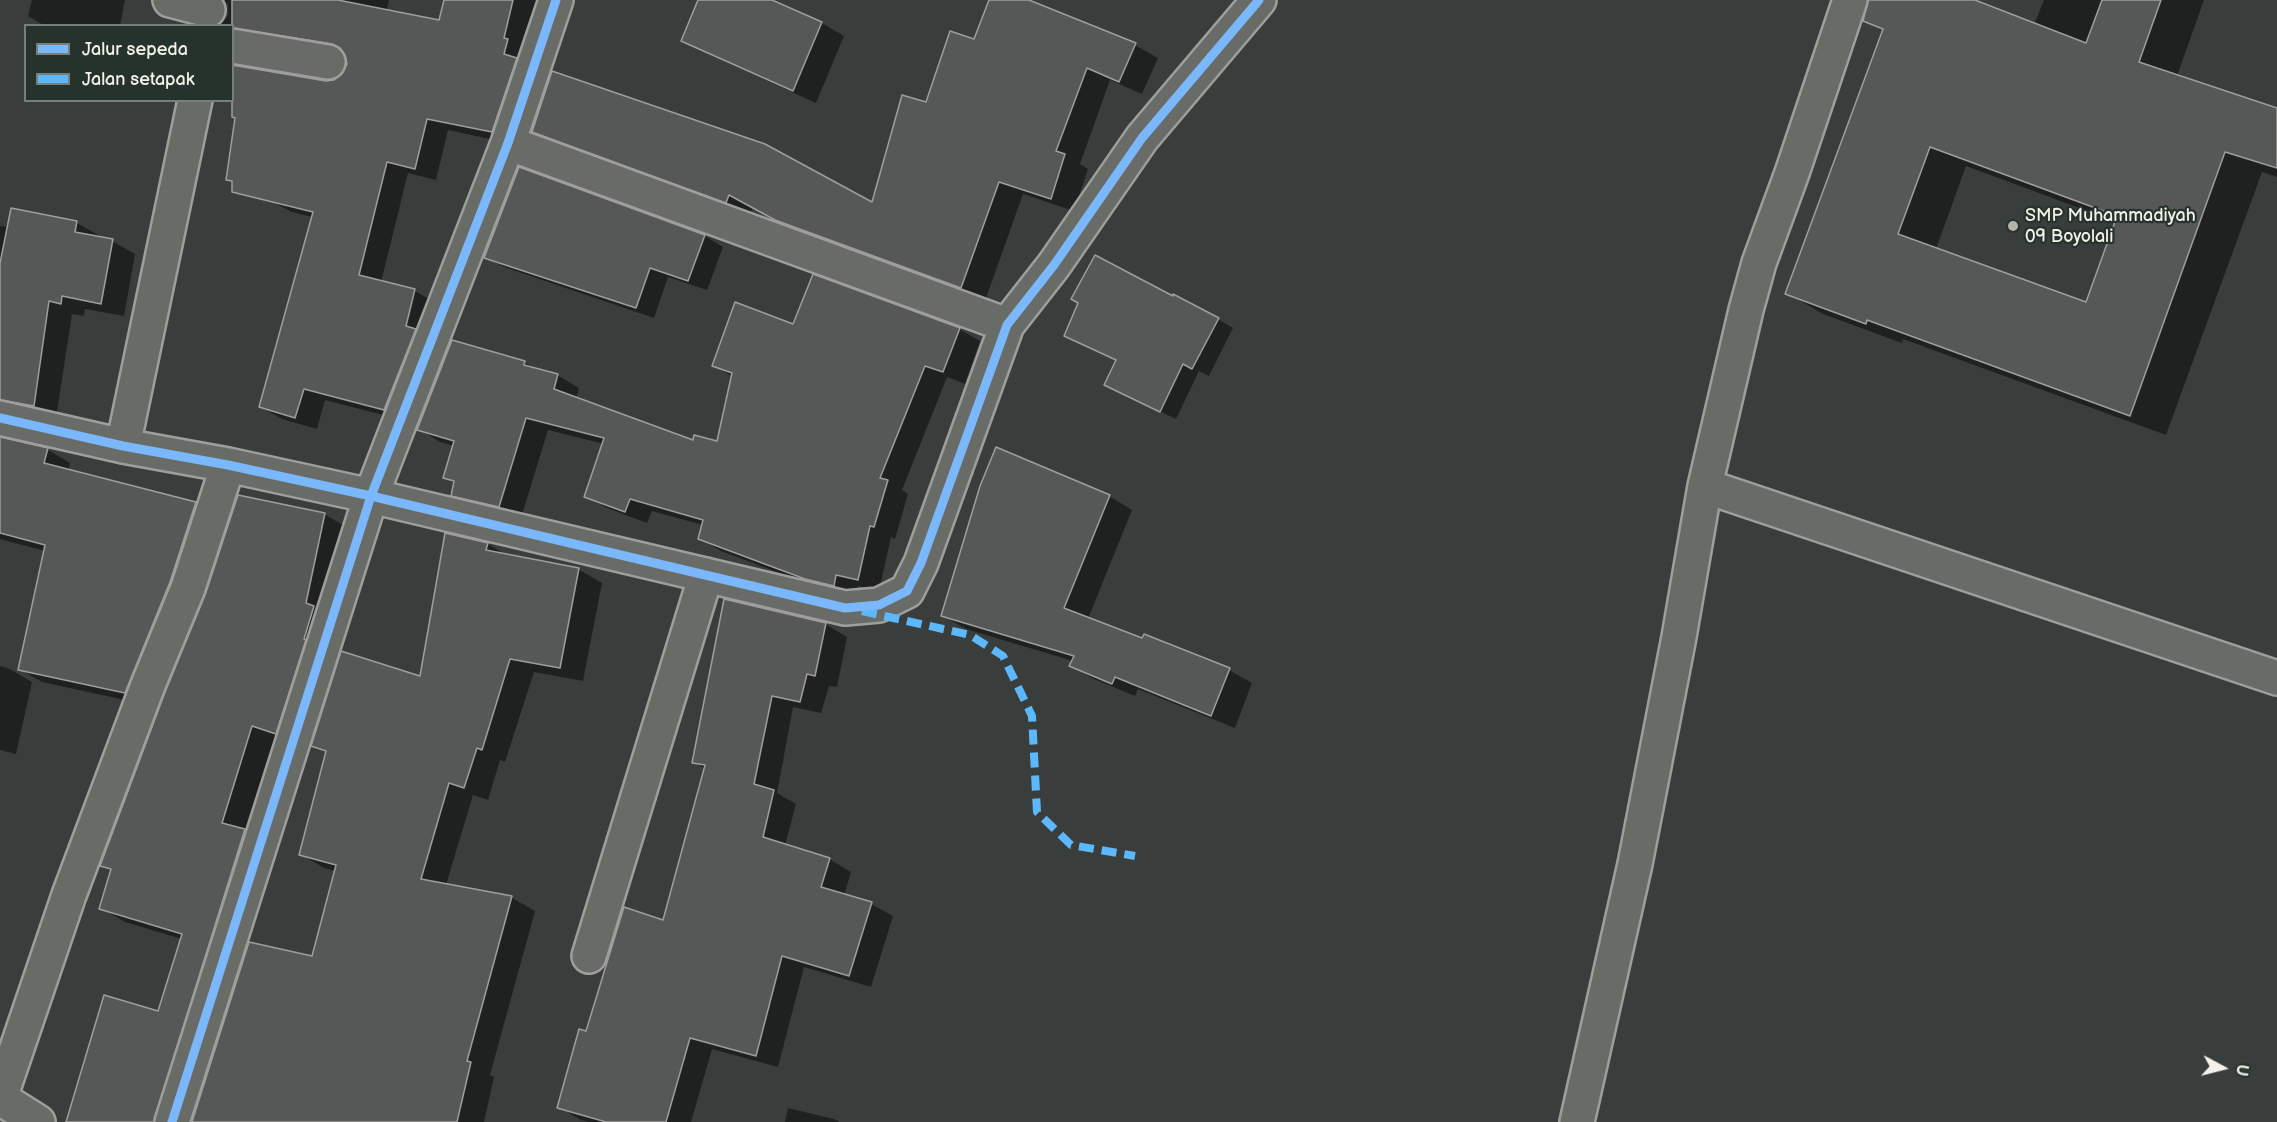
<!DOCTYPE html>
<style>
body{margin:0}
#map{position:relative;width:2277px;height:1122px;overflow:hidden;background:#393e3c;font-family:"Balsamiq Sans",sans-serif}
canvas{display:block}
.legend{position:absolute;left:24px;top:24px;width:210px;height:78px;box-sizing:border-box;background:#26332d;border:2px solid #787f78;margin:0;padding:8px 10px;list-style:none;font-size:18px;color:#f4f1e8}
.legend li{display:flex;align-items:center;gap:12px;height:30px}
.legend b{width:30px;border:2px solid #787f78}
.north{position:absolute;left:2193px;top:1038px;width:60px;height:60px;-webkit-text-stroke:4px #26332d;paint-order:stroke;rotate:97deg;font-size:16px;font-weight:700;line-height:24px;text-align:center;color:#f4f1e8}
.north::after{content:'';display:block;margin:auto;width:21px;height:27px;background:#f4f1e8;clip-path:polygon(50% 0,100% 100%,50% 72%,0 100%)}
</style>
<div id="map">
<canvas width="2277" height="1122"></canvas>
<ul class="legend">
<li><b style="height:8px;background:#7ab7fb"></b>Jalur sepeda</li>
<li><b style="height:8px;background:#5cb8fa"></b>Jalan setapak</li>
</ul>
<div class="north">U</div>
</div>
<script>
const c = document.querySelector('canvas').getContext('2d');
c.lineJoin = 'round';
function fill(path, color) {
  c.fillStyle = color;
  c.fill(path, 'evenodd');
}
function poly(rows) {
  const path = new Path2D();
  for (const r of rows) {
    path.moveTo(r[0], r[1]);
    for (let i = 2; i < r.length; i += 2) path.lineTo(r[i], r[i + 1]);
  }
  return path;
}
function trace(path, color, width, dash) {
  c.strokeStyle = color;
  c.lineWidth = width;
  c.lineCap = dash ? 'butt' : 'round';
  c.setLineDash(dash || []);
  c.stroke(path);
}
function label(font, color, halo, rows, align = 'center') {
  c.font = font + ' "Balsamiq Sans",sans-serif';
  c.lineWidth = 4.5;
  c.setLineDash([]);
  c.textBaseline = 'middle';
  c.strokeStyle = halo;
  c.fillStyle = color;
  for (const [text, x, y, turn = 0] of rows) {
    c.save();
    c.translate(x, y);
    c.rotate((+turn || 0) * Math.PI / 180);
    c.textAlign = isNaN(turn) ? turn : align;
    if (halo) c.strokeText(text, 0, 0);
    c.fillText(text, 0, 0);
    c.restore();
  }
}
const shadow = poly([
 [32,0,125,0,120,26,45,26,28,16],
 [224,0,389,0,387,11,440,22,445,0,537,0,524,50,513,144,448,130,436,180,408,173,381,282,415,291,436,303,406,421,325,400,317,429,282,419,261,407,312,217,292,212,228,179,238,104,229,100,232,100,232,26,220,26,228,15,228,5],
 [257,39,346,54,348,66,343,75,335,81,325,82,236,67,234,56],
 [700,0,768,0,822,23,844,36,816,103,706,53,683,40],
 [991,0,1025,0,1135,45,1158,58,1142,94,1110,80,1080,164,1088,169,1074,211,1023,194,985,301,800,233,753,207,750,215,557,144,533,131,873,204,927,103,975,41],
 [1887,0,1971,0,2034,25,2044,0,2204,0,2177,76,2277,110,2277,177,2262,172,2166,435,1903,339,1902,343,1823,314,1787,293,1884,30],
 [1966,166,2117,222,2087,304,1936,249],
 [520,169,705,236,723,247,707,290,668,277,654,318,504,267,486,257],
 [12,209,77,223,100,236,99,238,112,241,135,254,124,316,85,309,84,316,72,314,56,418,4,427,6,440,48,450,70,463,68,471,196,503,218,517,148,705,42,682,19,669,45,551,0,539,0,226,9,227],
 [1218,319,1233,328,1209,376,1199,371,1176,419,1122,393,1117,361,1066,335],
 [794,326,959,329,980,341,965,384,947,377,902,490,908,494,895,539,891,537,879,591,858,586,855,597,828,591,721,551,699,538,703,525,652,511,647,523,607,508,586,496,604,444,548,430,521,518,475,507,453,495,455,483,444,477,454,446,440,442,419,429,524,362,538,370,557,375,579,388,576,399,694,442,718,443,733,377,714,366],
 [1109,496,1132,510,1088,619,1229,670,1252,683,1235,728,1138,689,1135,696,1094,679,1071,666,1073,661,966,629,943,616],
 [324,514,348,528,299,746,275,738,247,832,268,844,180,1122,76,1122,159,1013,182,939,125,922,101,908,112,871,102,865],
 [446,535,488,544,508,556,578,569,602,583,583,681,534,672,505,762,500,760,488,800,473,795,446,885,512,898,535,911,490,1075,494,1077,484,1122,193,1122,313,958,336,871,324,868,300,854,327,753,313,745,421,678],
 [825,624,847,637,837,687,829,686,821,713,793,707,777,793,796,804,785,845,829,859,851,872,844,896,871,904,893,916,871,987,804,967,778,1067,712,1049,691,1122,589,1122,581,1120,559,1107,587,1033,664,921,705,769,694,762],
 [0,666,8,668,32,682,16,754,0,750],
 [788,1108,834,1119,840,1122,785,1122]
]);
const building = poly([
 [232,0,338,0,439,20,444,0,513,0,504,38,508,39,504,54,517,58,492,132,427,119,415,169,387,162,359,275,415,289,406,326,416,329,384,410,304,389,295,418,259,407,313,212,232,192,232,181,226,180,235,118,232,117,232,65,326,81,334,80,342,74,347,64,345,55,340,48,332,44,232,28,232,0],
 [698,0,772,0,822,22,793,91,681,41,698,0],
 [989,0,1029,0,1136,43,1119,82,1087,68,1056,151,1065,154,1051,199,999,182,961,288,775,220,729,195,726,203,532,132,552,71,765,144,872,202,902,95,926,102,950,31,974,39,989,0],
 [1868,0,1975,0,2086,43,2102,0,2161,0,2139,62,2277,108,2277,168,2225,152,2130,416,1867,320,1866,324,1785,294,1883,29,1863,21,1868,0],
 [1930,147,2117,216,2086,302,1898,234,1930,147],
 [519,167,705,235,688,281,650,268,636,308,484,258,519,167],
 [11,208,77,221,75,232,113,239,101,304,62,296,61,304,49,301,34,406,0,400,0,263,11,208],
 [1095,255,1173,296,1173,294,1219,318,1192,369,1183,364,1160,412,1104,385,1116,360,1064,336,1078,303,1071,299,1095,255],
 [813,274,960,328,943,372,925,366,880,478,888,480,874,527,870,526,858,580,836,575,834,586,805,579,698,539,703,520,630,499,625,512,584,497,604,438,526,418,499,507,451,496,454,481,443,478,454,441,417,430,452,340,525,361,524,365,558,374,554,389,693,440,694,435,717,441,732,373,712,366,735,302,793,324,813,274],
 [0,437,48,448,44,463,196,502,170,582,125,693,18,670,45,545,0,533,0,437],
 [996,447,1110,495,1064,608,1142,638,1144,634,1230,668,1211,716,1115,677,1112,684,1069,666,1074,656,941,616,980,486,996,447],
 [238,495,325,513,306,603,314,606,304,639,306,640,276,734,252,726,222,823,245,829,154,1122,66,1122,104,995,158,1011,182,934,99,909,111,869,100,866,165,692,205,595,238,495],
 [445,533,488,543,486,550,579,568,560,668,510,659,482,750,477,748,464,788,449,783,421,879,512,896,467,1061,471,1062,457,1122,192,1122,249,942,312,956,336,865,299,855,326,751,311,746,341,651,420,676,445,533],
 [724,599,826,623,815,676,807,674,800,702,772,696,754,784,774,790,763,837,830,858,821,887,872,902,849,976,782,956,756,1056,690,1038,666,1122,606,1122,557,1108,579,1029,586,1031,624,907,663,920,705,765,692,763,724,599]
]);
const minor = poly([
 [170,0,208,10],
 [232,46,328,62],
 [508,143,1007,325],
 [0,418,123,446,228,465,371,496,845,608,879,605,907,591,921,563,1007,325,1054,265,1142,138,1259,0],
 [123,446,195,100],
 [1705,486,2277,678],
 [589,956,706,575],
 [38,1122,0,1098,69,895,148,685,188,588,228,465],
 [172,1122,371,496,508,143,556,0],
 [1577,1122,1635,864,1679,637,1705,486,1746,310,1759,263,1792,173,1850,0]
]);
const quiet = poly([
 [862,611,970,635,1003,656,1032,716,1037,812,1071,845,1135,856]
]);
const cycleway = poly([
 [0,418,123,446,228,465,371,496,845,608,879,605,907,591,921,563,1007,325,1054,265,1142,138,1259,0],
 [172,1122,371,496,508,143,556,0]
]);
const markers = [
 [2013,226,6,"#b3b2ac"]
];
const poiNames = [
 ["SMP Muhammadiyah",2025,216],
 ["09 Boyolali",2025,237]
];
fill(shadow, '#0007');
fill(building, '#565757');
trace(building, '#9e9f9d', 1.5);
trace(minor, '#9e9f9d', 38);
trace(minor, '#686b66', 33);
trace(quiet, '#5cb8fa', 8, [15, 8]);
trace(cycleway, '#7ab7fb', 9);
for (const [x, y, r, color] of markers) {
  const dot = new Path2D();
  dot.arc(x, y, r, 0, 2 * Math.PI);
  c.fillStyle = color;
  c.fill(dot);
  trace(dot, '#26332d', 2);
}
label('18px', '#f4f1e8', '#26332d', poiNames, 'left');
</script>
